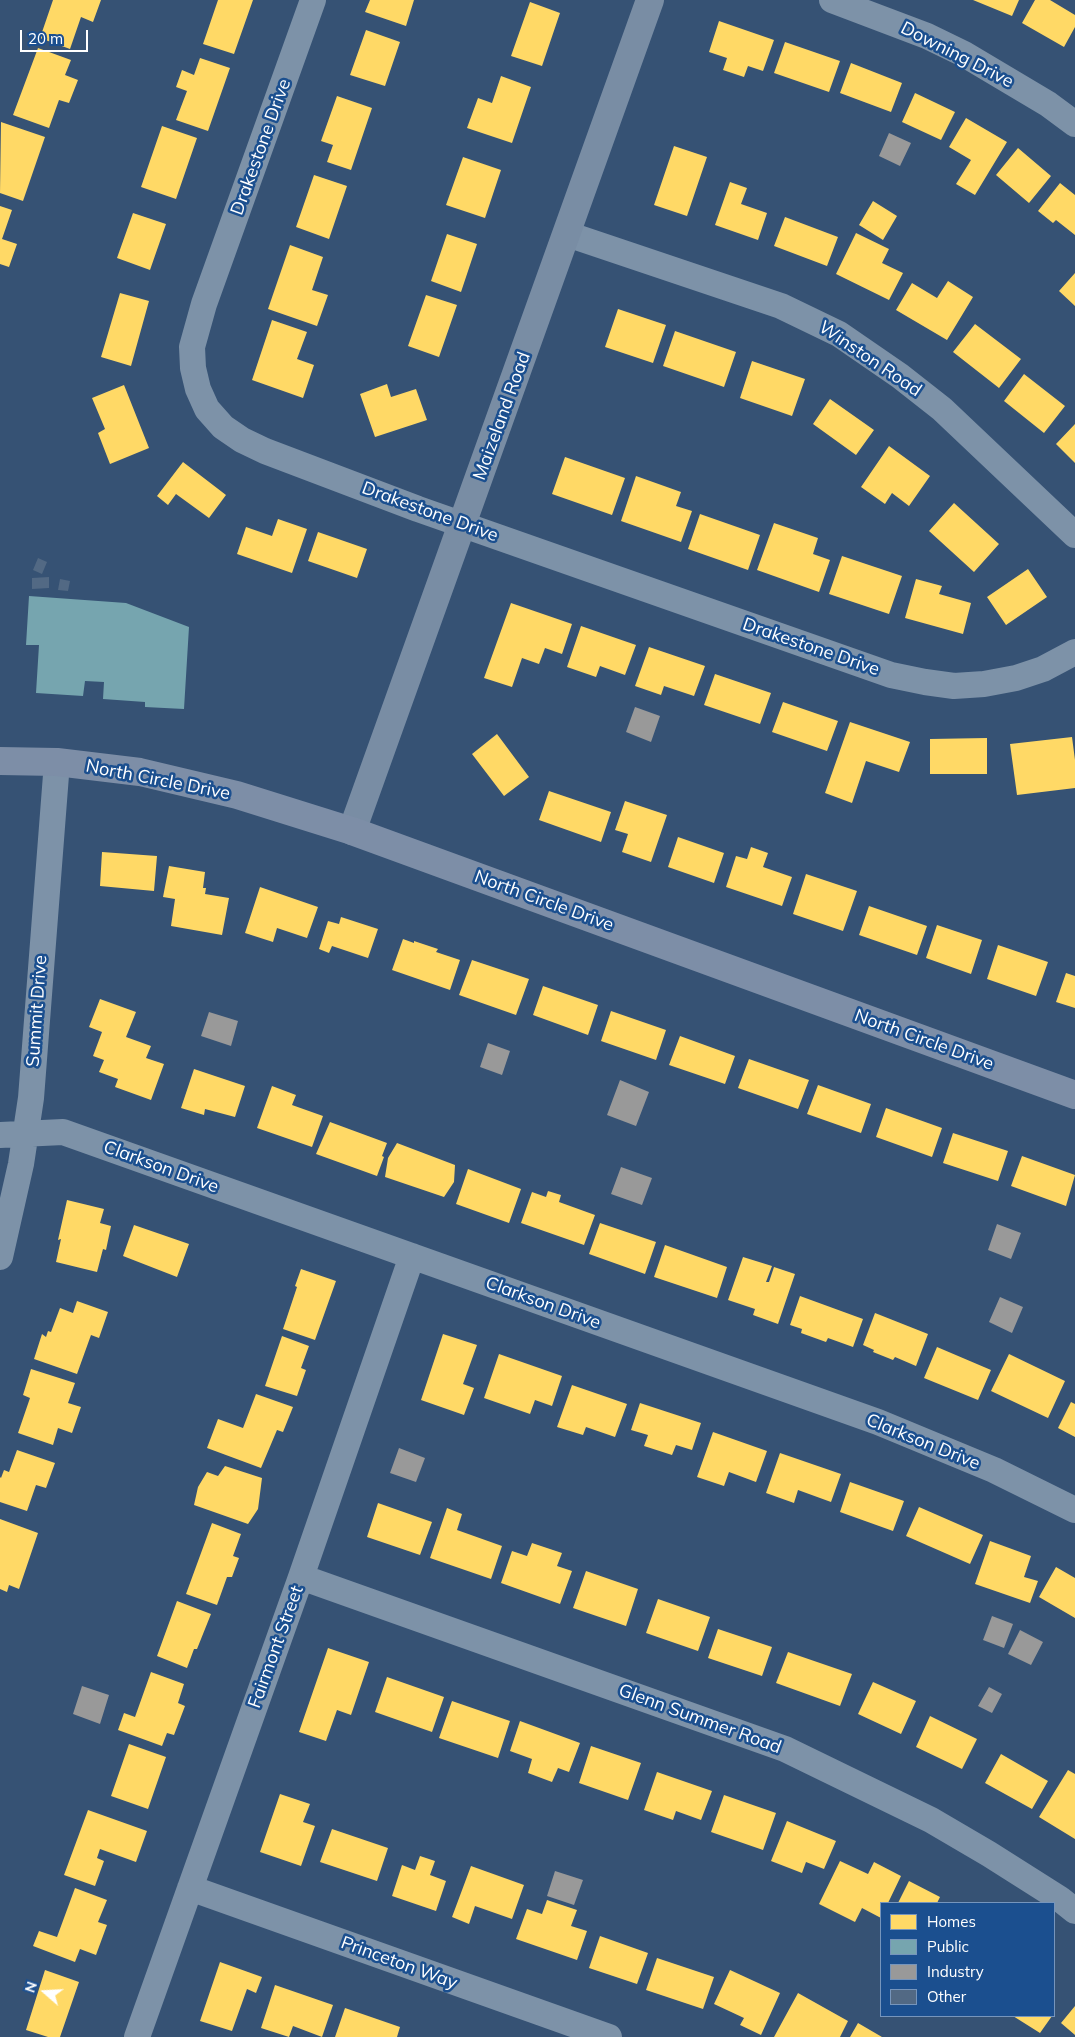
<!DOCTYPE html>
<style>
body{margin:0}
#map{position:relative;width:1075px;height:2037px;overflow:hidden;background:#365274;font-family:Mulish,sans-serif}
canvas{display:block}
.legend{position:absolute;left:880px;top:1902px;width:175px;height:115px;box-sizing:border-box;background:#1b4f8f;border:1px solid #7695bc;margin:0;padding:6px 9px;list-style:none;font-size:15px;color:#fff}
.legend li{display:flex;align-items:center;gap:10px;height:25px}
.legend b{width:25px;border:1px solid #7695bc}
.north{position:absolute;left:20px;top:1967px;width:50px;height:50px;-webkit-text-stroke:4px #1b4f8f;paint-order:stroke;rotate:289deg;font-size:14px;font-weight:700;line-height:20px;text-align:center;color:#fff}
.north::after{content:'';display:block;margin:auto;width:18px;height:22px;background:#fff;clip-path:polygon(50% 0,100% 100%,50% 72%,0 100%)}
.scale{position:absolute;left:20px;top:30px;width:68px;height:22px;box-sizing:border-box;border:2px solid #fff;border-top:0;padding-left:6px;font-size:15px;line-height:18px;white-space:nowrap;color:#fff;-webkit-text-stroke:4px #1b4f8f;paint-order:stroke}
</style>
<div id="map">
<canvas width="1075" height="2037"></canvas>
<ul class="legend">
<li><b style="height:14px;background:#ffd966"></b>Homes</li>
<li><b style="height:14px;background:#76a5af"></b>Public</li>
<li><b style="height:14px;background:#999"></b>Industry</li>
<li><b style="height:14px;background:#526984"></b>Other</li>
</ul>
<div class="north">N</div>
<div class="scale">20 m</div>
</div>
<script>
const c = document.querySelector('canvas').getContext('2d');
c.lineJoin = 'round';
function fill(path, color) {
  c.fillStyle = color;
  c.fill(path, 'evenodd');
}
function poly(rows) {
  const path = new Path2D();
  for (const r of rows) {
    path.moveTo(r[0], r[1]);
    for (let i = 2; i < r.length; i += 2) path.lineTo(r[i], r[i + 1]);
  }
  return path;
}
function trace(path, color, width, dash) {
  c.strokeStyle = color;
  c.lineWidth = width;
  c.lineCap = dash ? 'butt' : 'round';
  c.setLineDash(dash || []);
  c.stroke(path);
}
function label(font, color, halo, rows, align = 'center') {
  c.font = font + ' Mulish,sans-serif';
  c.lineWidth = 5;
  c.setLineDash([]);
  c.textBaseline = 'middle';
  c.strokeStyle = halo;
  c.fillStyle = color;
  for (const [text, x, y, turn = 0] of rows) {
    c.save();
    c.translate(x, y);
    c.rotate((+turn || 0) * Math.PI / 180);
    c.textAlign = isNaN(turn) ? turn : align;
    if (halo) c.strokeText(text, 0, 0);
    c.fillText(text, 0, 0);
    c.restore();
  }
}
const homes = poly([
 [53,0,101,0,93,22,81,17,70,49,40,38],
 [218,0,253,0,234,54,203,44],
 [370,0,414,0,406,26,365,12],
 [973,0,1019,0,1012,16],
 [1035,0,1050,0,1075,15,1075,27,1064,47,1022,23],
 [530,2,560,13,542,66,511,56],
 [719,21,774,40,763,71,748,66,744,77,723,70,727,58,709,52],
 [366,30,400,42,385,86,350,75],
 [785,42,840,61,829,92,774,73],
 [38,48,71,60,65,75,78,80,69,103,59,100,49,128,13,115],
 [200,58,230,68,208,131,176,120,187,91,176,87,182,70,194,75],
 [851,63,902,83,891,112,840,93],
 [501,76,531,87,512,143,467,128,478,98,492,103],
 [915,93,955,112,941,140,902,122],
 [337,96,372,108,351,170,327,162,333,145,321,141],
 [966,118,1007,142,975,195,956,184,971,160,949,147],
 [1,122,45,137,23,201,0,193],
 [162,126,197,138,176,199,141,187],
 [674,146,707,157,687,216,654,205],
 [1018,148,1051,176,1029,203,996,175],
 [463,157,501,170,485,218,446,205],
 [314,175,347,186,329,239,296,227],
 [730,182,747,188,741,204,767,213,758,240,715,225],
 [1060,183,1075,195,1075,235,1056,220,1053,223,1038,211],
 [873,201,897,216,883,240,859,225],
 [0,206,12,210,2,239,17,244,9,267,0,264],
 [133,213,166,224,150,270,117,258],
 [785,217,838,237,827,266,774,246],
 [856,233,889,249,882,263,903,273,889,300,836,274],
 [447,234,477,244,461,292,431,281],
 [290,245,323,257,312,290,328,295,317,326,268,309],
 [1075,273,1075,306,1059,291],
 [948,281,973,297,947,340,896,310,912,283,937,298],
 [120,293,149,301,131,366,101,357],
 [426,295,457,305,439,357,408,346],
 [618,309,666,325,653,363,605,347],
 [272,320,307,332,297,359,314,365,303,398,252,380],
 [975,324,1021,359,999,388,953,352],
 [675,331,736,352,724,387,663,366],
 [752,361,805,379,792,416,740,398],
 [1024,374,1065,406,1044,433,1004,401],
 [387,384,391,397,416,389,427,420,375,437,360,394],
 [124,385,149,448,110,464,98,433,105,429,92,398],
 [830,399,874,430,856,455,813,424],
 [1075,424,1075,463,1056,444],
 [889,446,930,476,909,506,892,493,885,504,861,487],
 [565,457,625,478,612,515,552,494],
 [183,462,226,495,209,518,176,494,168,505,157,496],
 [636,476,681,492,676,506,692,511,681,542,621,521],
 [954,503,999,544,974,572,929,531],
 [700,514,760,535,748,570,688,549],
 [278,519,307,529,292,573,237,554,246,527,272,536],
 [774,523,818,538,813,554,830,560,819,592,757,570],
 [318,532,367,549,357,578,308,561],
 [842,556,902,576,889,614,829,594],
 [1028,569,1047,597,1006,625,987,597],
 [916,579,942,586,939,594,971,603,963,634,905,618],
 [511,603,572,624,562,654,545,648,539,664,522,658,512,687,484,678],
 [581,626,636,645,625,675,600,666,596,677,567,667],
 [649,647,705,666,694,696,664,686,661,695,635,686],
 [715,674,771,693,760,724,704,705],
 [783,702,838,721,827,751,772,732],
 [850,722,910,742,899,772,866,761,852,803,825,793],
 [497,734,529,777,504,796,472,754],
 [1072,737,1075,760,1075,788,1017,795,1010,744],
 [987,738,987,774,930,774,930,739],
 [549,791,611,812,601,842,539,820],
 [625,801,667,815,651,862,622,852,628,834,615,830],
 [678,837,724,853,714,883,668,867],
 [751,847,768,853,763,867,792,877,782,906,726,887,736,856,747,859],
 [102,852,157,856,154,891,100,886],
 [169,866,205,872,203,888,206,888,205,894,229,898,222,935,171,926,175,899,163,897],
 [806,874,857,891,843,931,793,914],
 [260,887,318,907,307,938,277,928,273,942,245,933],
 [869,906,927,926,917,955,859,935],
 [341,917,378,929,368,958,332,946,329,953,319,949,328,921,339,924],
 [937,925,982,940,971,974,926,958],
 [403,939,414,943,414,941,438,949,436,952,460,960,450,990,392,970],
 [998,945,1048,962,1036,996,987,979],
 [472,960,529,979,516,1015,459,995],
 [1066,973,1075,976,1075,1008,1056,1002],
 [543,986,598,1005,588,1035,533,1015],
 [100,999,136,1012,126,1037,151,1046,146,1058,164,1064,151,1100,115,1087,118,1079,99,1072,104,1060,93,1056,102,1032,89,1027],
 [611,1011,666,1030,656,1060,601,1041],
 [680,1036,735,1056,725,1084,669,1065],
 [749,1059,809,1080,798,1109,738,1088],
 [194,1069,245,1086,235,1117,205,1109,204,1115,181,1108],
 [818,1085,871,1104,861,1133,807,1114],
 [272,1086,296,1095,292,1105,323,1116,312,1147,257,1128],
 [886,1108,942,1128,932,1157,876,1137],
 [330,1122,387,1143,382,1156,384,1157,377,1176,316,1154],
 [953,1133,1008,1151,998,1181,943,1163],
 [397,1143,455,1165,454,1182,444,1197,385,1177,388,1158],
 [1022,1156,1075,1175,1066,1206,1011,1186],
 [468,1169,521,1189,509,1223,456,1204],
 [548,1191,561,1195,559,1202,595,1215,584,1245,521,1223,532,1192,546,1197],
 [67,1200,104,1209,100,1223,111,1226,106,1250,103,1249,97,1272,56,1262,61,1239,58,1240],
 [600,1223,656,1242,645,1274,589,1254],
 [134,1225,189,1244,177,1277,123,1256],
 [665,1245,727,1267,717,1298,654,1277],
 [743,1257,772,1266,766,1282,769,1282,774,1267,795,1274,778,1324,753,1315,755,1309,728,1300],
 [301,1269,336,1281,315,1340,283,1329,297,1287,295,1286],
 [800,1296,863,1319,853,1347,828,1338,826,1342,801,1333,802,1329,790,1325],
 [77,1301,108,1312,99,1338,91,1335,77,1374,34,1359,42,1334,46,1337,48,1331,51,1332,60,1308,73,1313],
 [875,1313,928,1334,916,1366,895,1357,893,1360,873,1352,874,1350,863,1345],
 [443,1334,477,1345,463,1384,474,1388,464,1415,421,1400],
 [282,1336,309,1346,301,1368,306,1370,297,1396,265,1386],
 [937,1347,991,1370,978,1400,924,1378],
 [499,1354,562,1376,552,1406,535,1400,530,1414,484,1398],
 [1009,1354,1065,1381,1048,1418,991,1391],
 [31,1369,75,1383,68,1403,81,1407,72,1433,58,1428,53,1445,18,1433,30,1398,23,1395],
 [572,1385,627,1404,615,1437,586,1427,583,1435,557,1427],
 [256,1394,293,1407,283,1432,277,1430,261,1468,207,1448,218,1419,243,1428],
 [1071,1402,1075,1404,1075,1437,1058,1428],
 [640,1403,701,1423,692,1450,676,1445,672,1455,644,1446,648,1435,631,1430],
 [713,1432,767,1451,756,1482,729,1472,724,1486,697,1477],
 [17,1450,55,1463,46,1488,36,1485,27,1511,0,1502,0,1477,1,1478,4,1470,9,1472],
 [780,1453,841,1474,831,1502,798,1490,794,1503,766,1493],
 [225,1466,262,1478,258,1509,248,1524,194,1505,198,1487,207,1472,218,1476],
 [850,1482,904,1501,893,1531,840,1512],
 [378,1503,432,1522,420,1555,367,1537],
 [919,1507,983,1535,970,1564,906,1536],
 [447,1508,462,1514,457,1530,502,1546,491,1579,430,1558],
 [0,1519,38,1533,19,1589,9,1585,7,1592,0,1589],
 [212,1523,241,1534,233,1556,239,1558,232,1577,227,1577,217,1605,186,1594],
 [990,1541,1031,1556,1024,1577,1038,1581,1030,1603,975,1584],
 [532,1543,562,1553,557,1566,572,1571,560,1604,501,1583,512,1551,527,1556],
 [1056,1567,1075,1578,1075,1618,1039,1597],
 [586,1571,638,1589,626,1626,573,1608],
 [658,1599,710,1617,698,1651,646,1633],
 [177,1601,211,1614,197,1649,194,1649,187,1668,157,1656],
 [718,1629,772,1647,762,1676,708,1658],
 [328,1648,369,1662,351,1715,337,1710,326,1741,299,1732],
 [788,1652,852,1674,840,1706,776,1683],
 [151,1672,184,1684,178,1703,185,1706,174,1735,167,1733,162,1746,118,1730,124,1713,135,1717],
 [387,1677,444,1697,432,1732,375,1712],
 [873,1682,916,1701,901,1734,858,1714],
 [452,1701,510,1721,498,1758,439,1738],
 [930,1716,977,1739,962,1769,916,1747],
 [520,1721,580,1743,569,1772,558,1768,552,1782,528,1773,532,1759,510,1751],
 [129,1744,166,1757,148,1809,111,1796],
 [591,1746,641,1763,628,1800,579,1783],
 [1001,1754,1048,1781,1032,1809,985,1783],
 [1068,1770,1075,1774,1075,1839,1039,1817],
 [657,1772,712,1791,701,1820,676,1811,673,1820,644,1810],
 [280,1794,310,1804,303,1822,315,1826,301,1866,260,1852],
 [724,1795,776,1813,763,1850,711,1832],
 [88,1810,147,1831,136,1862,100,1849,97,1858,104,1861,95,1886,64,1875],
 [787,1821,836,1841,824,1869,806,1862,802,1873,771,1861],
 [332,1829,388,1848,377,1881,320,1862],
 [420,1856,435,1861,430,1875,446,1881,436,1911,392,1896,402,1865,415,1870],
 [840,1861,868,1874,874,1862,901,1876,888,1903,881,1903,881,1918,862,1908,855,1922,819,1904],
 [471,1866,524,1885,512,1919,475,1906,469,1924,452,1917],
 [909,1881,940,1897,937,1903,898,1903],
 [75,1888,107,1900,98,1922,107,1925,96,1955,80,1949,75,1962,33,1946,39,1931,57,1937],
 [547,1900,577,1910,571,1926,587,1931,577,1960,516,1939,527,1909,542,1914],
 [600,1936,648,1953,637,1984,589,1968],
 [657,1958,714,1977,703,2009,646,1990],
 [220,1962,262,1977,256,1993,247,1989,232,2031,200,2021],
 [45,1970,79,1982,60,2037,48,2037,26,2030],
 [730,1970,780,1993,761,2035,740,2025,744,2018,714,2004],
 [275,1985,333,2005,322,2037,293,2026,289,2037,261,2028],
 [798,1993,848,2021,840,2037,774,2037],
 [1075,2006,1075,2035,1061,2023],
 [345,2008,400,2027,397,2037,335,2037],
 [1013,2016,1052,2016,1040,2033],
 [858,2023,882,2037,850,2037]
]);
const public = poly([
 [29,596,126,603,189,627,184,709,145,707,145,702,103,699,104,682,85,681,83,696,36,693,39,645,26,645]
]);
const industry = poly([
 [889,133,911,143,900,166,879,156],
 [635,707,660,716,651,742,626,732],
 [209,1012,238,1021,231,1046,201,1036],
 [488,1043,510,1051,502,1075,480,1067],
 [620,1080,649,1092,636,1126,607,1115],
 [621,1167,652,1178,642,1205,611,1194],
 [997,1224,1021,1233,1011,1259,988,1250],
 [1000,1297,1023,1307,1012,1333,989,1322],
 [399,1448,425,1458,416,1482,390,1473],
 [992,1616,1013,1624,1004,1648,983,1640],
 [1020,1630,1043,1642,1031,1665,1008,1654],
 [82,1686,109,1695,100,1724,73,1714],
 [989,1687,1002,1694,992,1713,978,1706],
 [555,1871,583,1880,574,1905,547,1896]
]);
const building = poly([
 [38,558,47,562,42,574,33,570],
 [49,577,49,588,32,589,32,578],
 [60,579,70,581,68,591,58,590]
]);
const street = poly([
 [313,0,204,304,192,347,193,368,198,389,207,409,223,427,242,440,265,451,418,509,891,675,925,682,954,686,984,684,1016,678,1043,669,1075,652],
 [832,0,927,36,964,54,1048,104,1075,124],
 [567,234,781,306,839,334,900,376,942,409,1075,535],
 [0,1135,63,1132,878,1422,994,1470,1075,1510],
 [0,1257,21,1164,31,1098,57,762],
 [301,1577,785,1749,931,1820,989,1854,1060,1899,1075,1911],
 [190,1888,609,2037],
 [137,2037,301,1577,412,1256]
]);
const secondary = poly([
 [352,831,650,0]
]);
const primary = poly([
 [0,761,57,762,140,772,237,795,352,831,1075,1095]
]);
const streetNames = [
 ["Downing Drive",957,55,27],
 ["Drakestone Drive",261,147,-70],
 ["Winston Road",870,359,34],
 ["Maizeland Road",502,416,-70],
 ["Drakestone Drive",430,512,20],
 ["Drakestone Drive",811,647,19],
 ["North Circle Drive",158,780,11],
 ["North Circle Drive",544,901,20],
 ["Summit Drive",37,1011,-86],
 ["North Circle Drive",924,1040,20],
 ["Clarkson Drive",161,1167,20],
 ["Clarkson Drive",543,1303,20],
 ["Clarkson Drive",923,1442,22],
 ["Fairmont Street",276,1647,-70],
 ["Glenn Summer Road",700,1719,20],
 ["Princeton Way",399,1963,20]
];
fill(homes, '#ffd966');
fill(public, '#76a5af');
fill(industry, '#999');
fill(building, '#526984');
trace(street, '#7d92a8', 26);
trace(secondary, '#798da4', 28);
trace(primary, '#7d8ea7', 28);
label('18px', '#fff', '#1b4f8f', streetNames);
</script>
